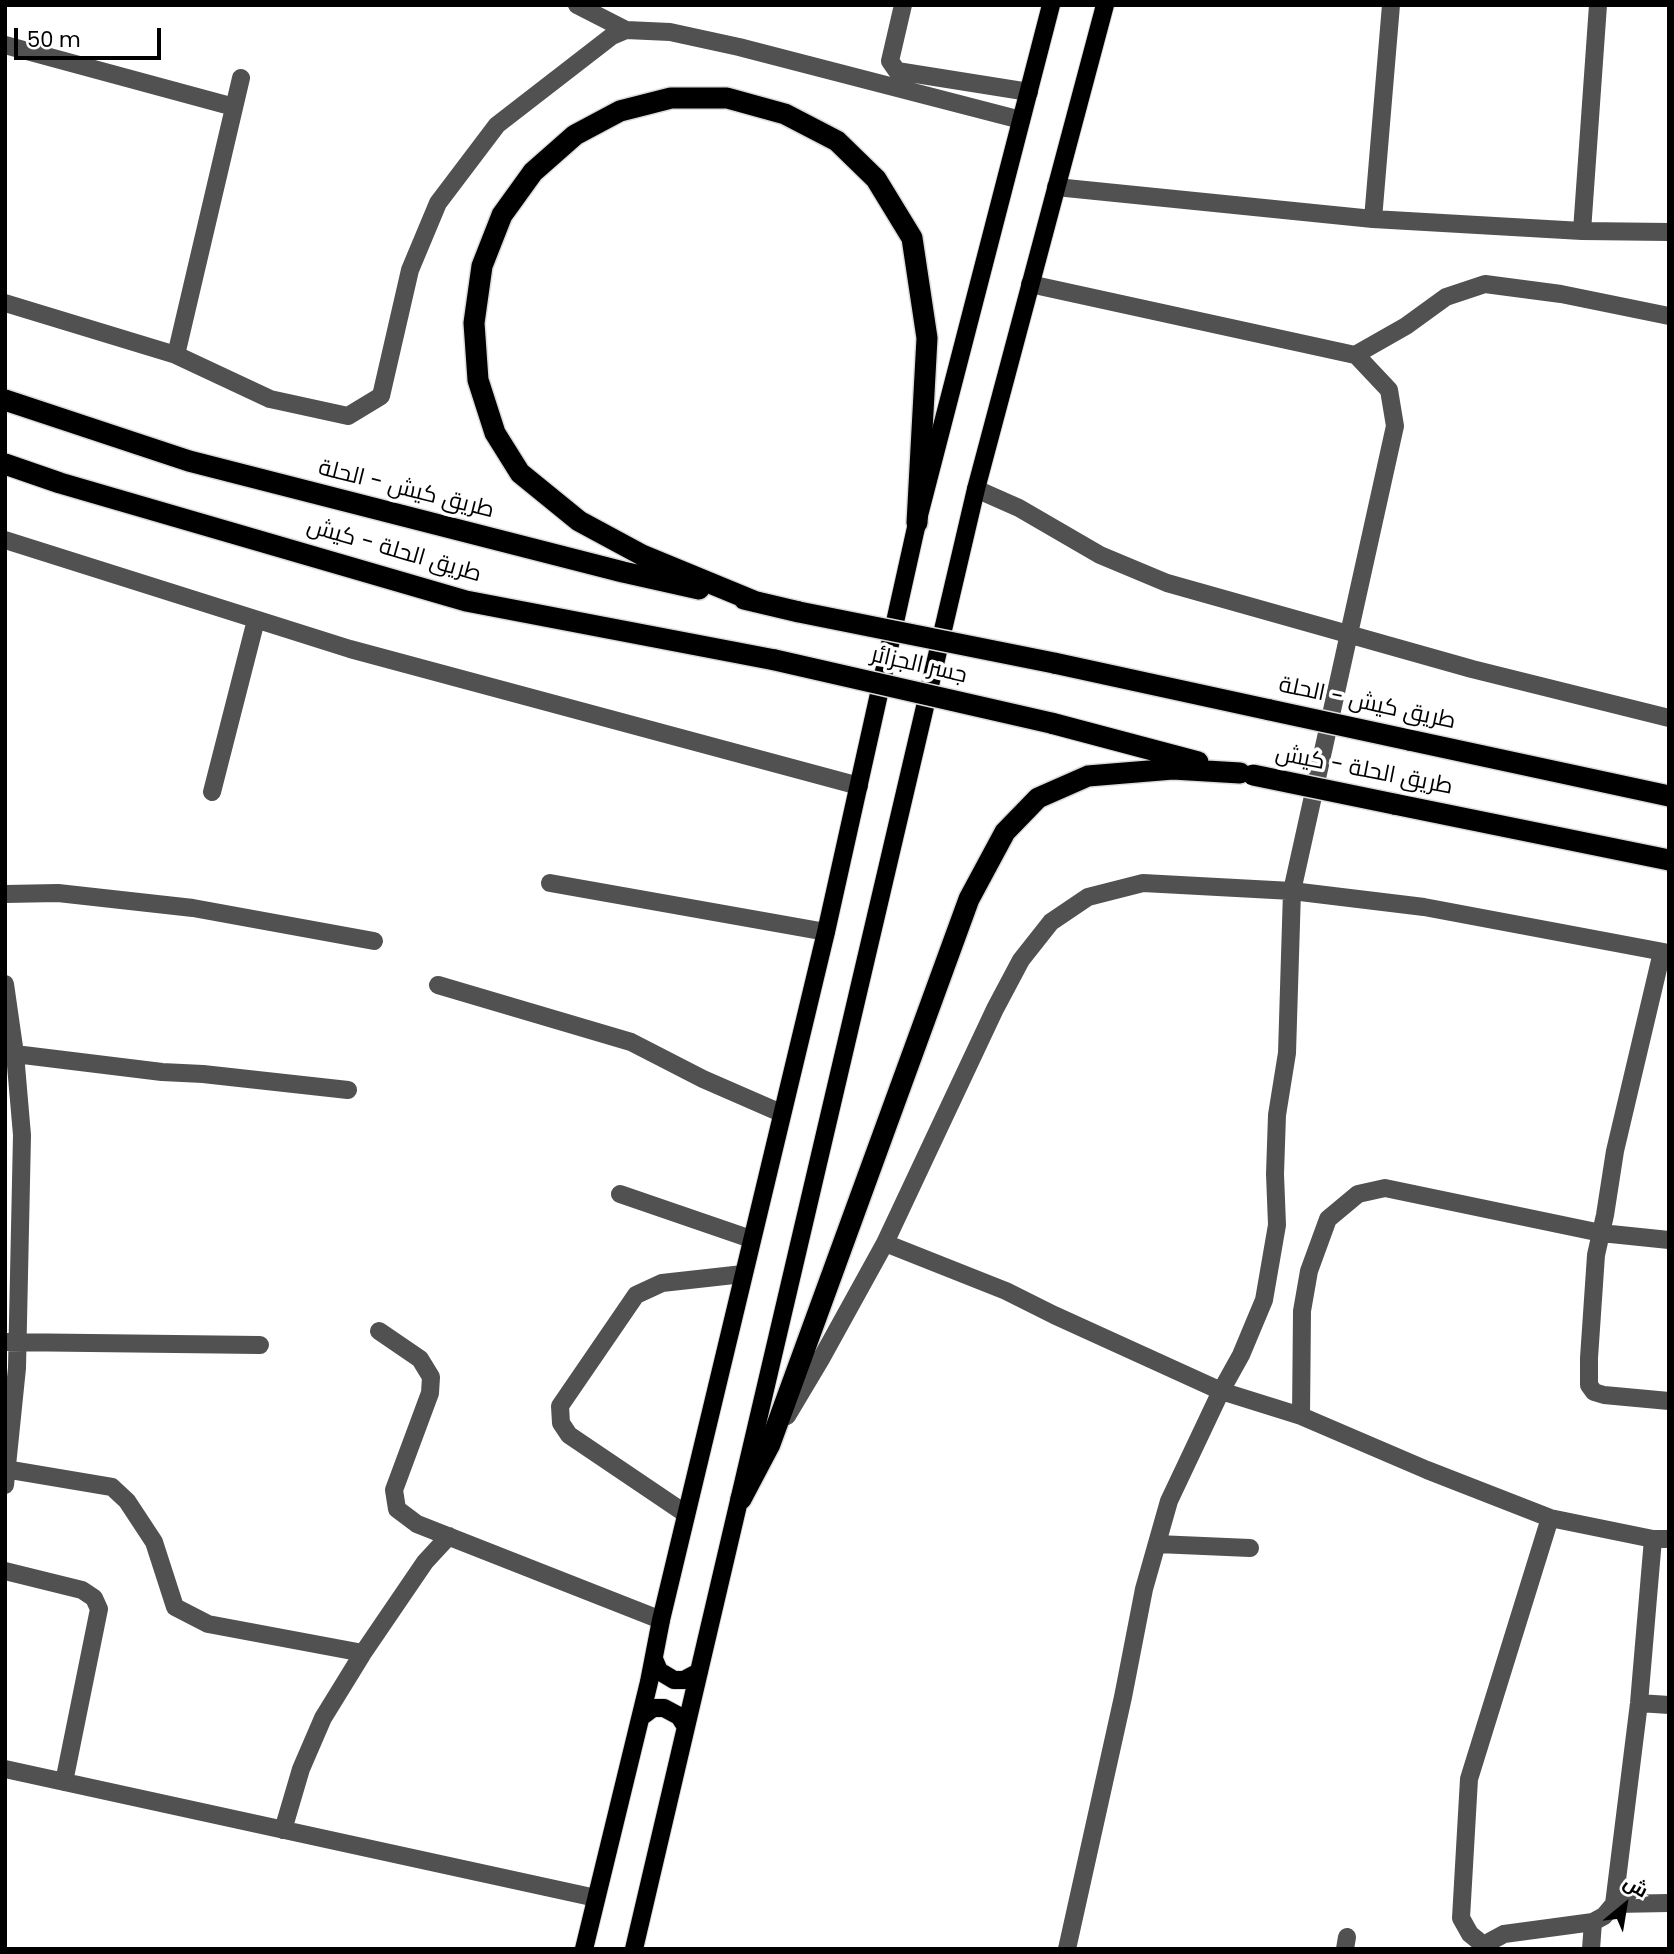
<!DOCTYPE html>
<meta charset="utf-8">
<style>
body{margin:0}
#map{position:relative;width:1674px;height:1954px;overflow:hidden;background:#fff;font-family:Poppins,Cairo,sans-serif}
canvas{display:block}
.frame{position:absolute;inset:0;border:7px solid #000;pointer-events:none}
.north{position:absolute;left:1590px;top:1870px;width:70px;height:70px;-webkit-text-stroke:5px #fff;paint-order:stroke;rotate:30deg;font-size:19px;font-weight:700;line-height:28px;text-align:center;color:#000}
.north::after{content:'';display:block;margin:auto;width:24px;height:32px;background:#000;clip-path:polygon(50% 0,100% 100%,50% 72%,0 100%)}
.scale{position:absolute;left:14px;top:28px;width:147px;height:32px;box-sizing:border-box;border:4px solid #000;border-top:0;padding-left:9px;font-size:21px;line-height:24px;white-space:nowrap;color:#000;-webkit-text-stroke:5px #fff;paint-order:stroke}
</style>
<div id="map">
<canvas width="1674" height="1954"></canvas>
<div class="frame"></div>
<div class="north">ش</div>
<div class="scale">50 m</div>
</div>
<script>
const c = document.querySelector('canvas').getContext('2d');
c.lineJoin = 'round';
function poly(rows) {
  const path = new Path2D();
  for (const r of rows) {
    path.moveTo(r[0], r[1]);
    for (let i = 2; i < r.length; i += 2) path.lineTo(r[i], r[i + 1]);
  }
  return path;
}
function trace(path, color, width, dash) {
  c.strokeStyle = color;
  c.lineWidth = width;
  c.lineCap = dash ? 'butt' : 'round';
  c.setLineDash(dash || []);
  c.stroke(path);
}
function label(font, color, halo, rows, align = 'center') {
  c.font = font + ' Poppins,Cairo,sans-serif';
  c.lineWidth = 7;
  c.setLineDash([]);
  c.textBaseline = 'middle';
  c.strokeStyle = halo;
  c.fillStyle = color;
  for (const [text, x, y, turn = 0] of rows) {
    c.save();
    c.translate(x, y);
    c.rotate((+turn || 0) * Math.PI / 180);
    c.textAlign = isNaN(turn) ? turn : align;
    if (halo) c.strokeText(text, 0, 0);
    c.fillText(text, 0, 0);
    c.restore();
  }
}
const minor = poly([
 [577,5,626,30],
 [903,5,890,61,897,71,1029,92],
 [5,45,234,107],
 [1056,187,1373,219,1582,231,1669,232],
 [1373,219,1391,5],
 [1582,231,1598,5],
 [1030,284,1355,355,1406,326,1446,297,1485,284,1561,294,1669,316],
 [5,303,176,355,270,399,348,416,381,396,410,270,438,203,497,125,612,36,626,30,670,32,739,47,1021,120],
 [176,355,241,78],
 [976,489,1019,508,1100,555,1167,583,1472,669,1669,718],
 [5,540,350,649,859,786],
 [212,792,256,620],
 [550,883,826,932],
 [5,894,58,893,193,908,374,941],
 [1662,952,1615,1151,1605,1215,1596,1255,1589,1358,1589,1385,1594,1392,1604,1395,1669,1401],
 [5,984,15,1054,22,1135,17,1368,5,1485],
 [438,985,631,1042,703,1079,781,1113],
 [15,1054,162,1072,203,1074,348,1090],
 [620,1194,751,1239],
 [885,1243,1006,1291,1054,1315,1221,1391,1301,1416,1427,1470,1550,1518,1653,1539,1669,1539],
 [379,1331,420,1359,431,1377,430,1393,394,1490,397,1509,417,1524,661,1620],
 [5,1342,260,1345],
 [787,1416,821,1359,885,1243,995,1009,1021,960,1051,922,1088,897,1143,883,1292,891,1424,907,1669,953],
 [1301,1416,1302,1311,1309,1271,1328,1219,1358,1194,1385,1188,1601,1233,1669,1240],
 [5,1469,112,1487,127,1501,154,1542,175,1607,208,1624,363,1653],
 [686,1514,569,1435,561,1423,560,1406,636,1295,662,1283,743,1274],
 [1157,1544,1250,1548],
 [5,1571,82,1590,94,1598,99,1609,64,1782],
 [1639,1703,1669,1705],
 [5,1769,596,1898],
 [283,1830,301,1769,323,1718,363,1653,425,1562,449,1536],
 [1614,1904,1669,1903],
 [1486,1947,1470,1934,1461,1918,1469,1779,1550,1518],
 [1067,1949,1123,1697,1144,1589,1169,1501,1221,1391,1241,1355,1264,1300,1277,1225,1275,1174,1277,1115,1287,1053,1292,891,1395,426,1389,390,1356,355],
 [1345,1949,1347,1937],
 [1485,1949,1491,1941,1504,1934,1593,1922,1604,1916,1614,1904,1639,1703,1653,1539],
 [1591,1949,1593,1922]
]);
const major = poly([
 [654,1659,659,1671,674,1680,684,1680,699,1672],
 [641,1717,653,1708,664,1708,679,1716,686,1727],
 [584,1949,649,1682,661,1620,826,932,917,523,1051,5],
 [634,1949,976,489,1105,5]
]);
const highway = poly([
 [5,400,189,461,623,572,699,589],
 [5,464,60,483,466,601,775,660],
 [744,599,799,612],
 [756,602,642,555,579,521,520,473,495,433,478,380,474,323,482,266,502,215,533,172,575,135,620,111,671,98,727,98,785,114,837,141,876,179,912,238,927,338,917,523],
 [1054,663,1270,710],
 [1051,723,1198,762],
 [1409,740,1669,796],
 [1394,804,1669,860],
 [741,1499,770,1444,969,899,1005,832,1038,798,1088,776,1173,769,1240,773]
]);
const highwayBridge = poly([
 [799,612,1054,663],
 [775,660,1051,723],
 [1270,710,1409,740],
 [1253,775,1394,804]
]);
const streetNames = [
 ["طريق كيش - الحلة",406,490,14],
 ["طريق الحلة - كيش",394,551,16],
 ["جسر الجزائر",919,666,13],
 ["طريق كيش - الحلة",1367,704,12],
 ["طريق الحلة - كيش",1364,771,11]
];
trace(major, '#dbdbdb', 20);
trace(highway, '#dbdbdb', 24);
trace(minor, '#515151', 18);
trace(major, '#000', 18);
trace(highway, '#000', 21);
trace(highwayBridge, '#dbdbdb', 24, []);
trace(highwayBridge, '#000', 21);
label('23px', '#000', '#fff', streetNames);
</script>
